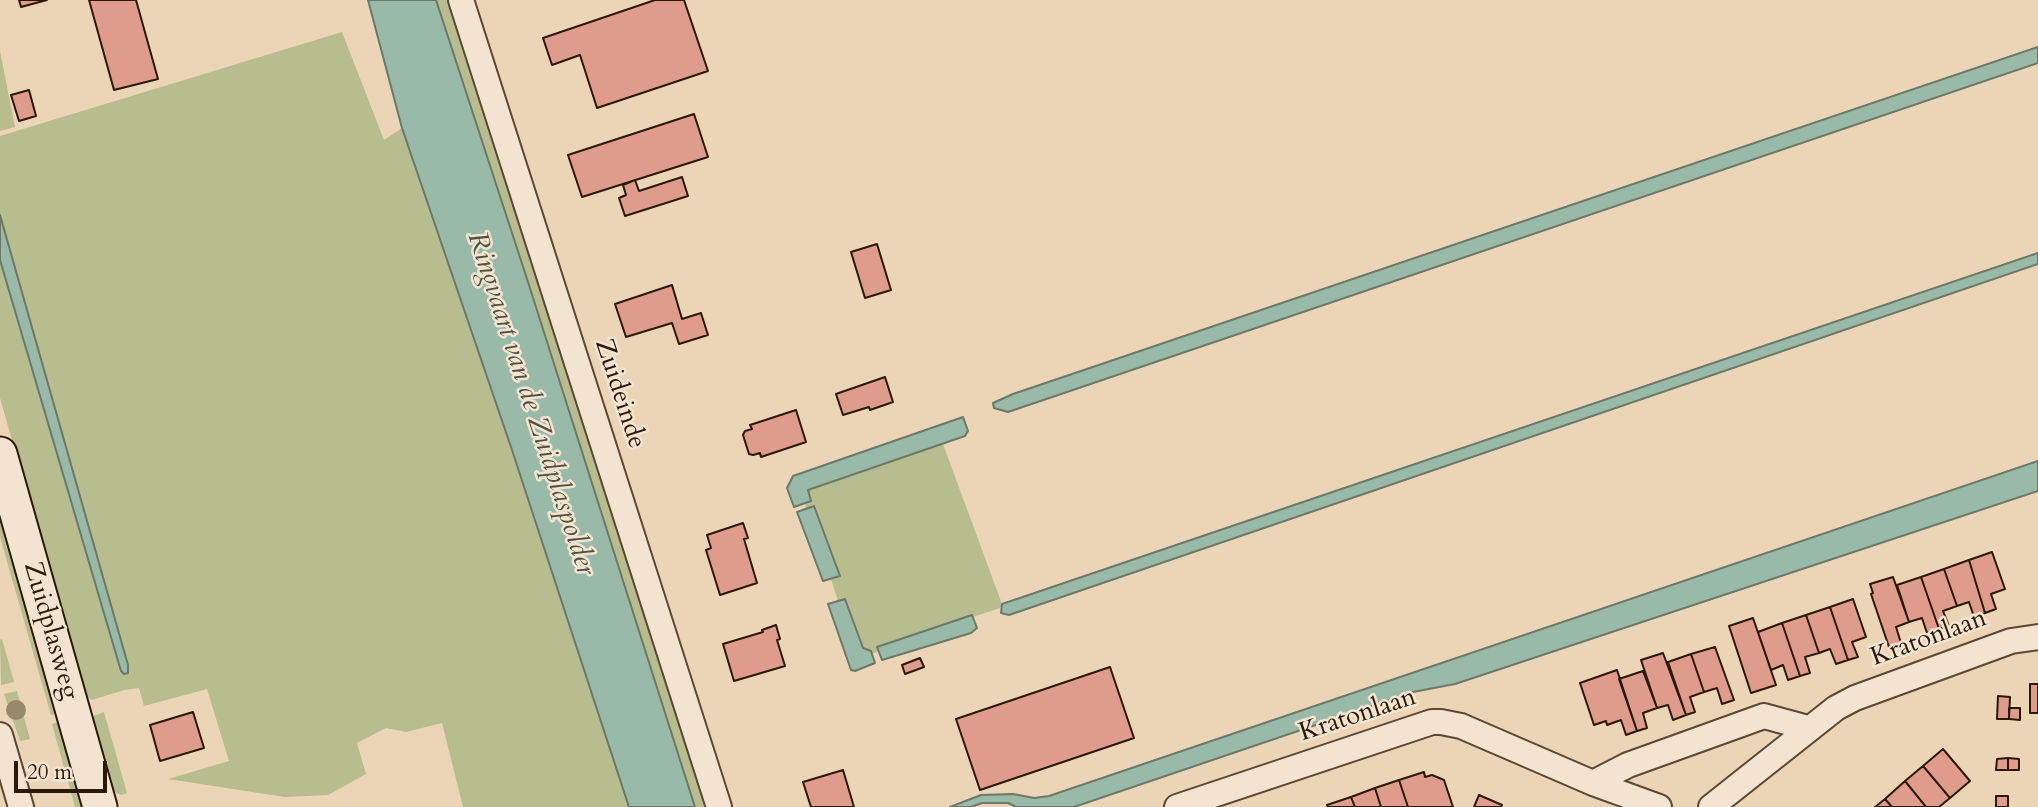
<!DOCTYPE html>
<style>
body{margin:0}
#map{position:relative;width:2038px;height:807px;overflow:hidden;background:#ebd5b6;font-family:Cardo,serif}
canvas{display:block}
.scale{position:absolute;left:14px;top:761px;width:93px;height:32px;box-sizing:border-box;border:4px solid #2c1807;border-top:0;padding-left:9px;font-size:21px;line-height:24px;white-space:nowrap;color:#2c1807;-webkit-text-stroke:5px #f2e4d0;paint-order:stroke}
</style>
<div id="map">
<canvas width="2038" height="807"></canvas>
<div class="scale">20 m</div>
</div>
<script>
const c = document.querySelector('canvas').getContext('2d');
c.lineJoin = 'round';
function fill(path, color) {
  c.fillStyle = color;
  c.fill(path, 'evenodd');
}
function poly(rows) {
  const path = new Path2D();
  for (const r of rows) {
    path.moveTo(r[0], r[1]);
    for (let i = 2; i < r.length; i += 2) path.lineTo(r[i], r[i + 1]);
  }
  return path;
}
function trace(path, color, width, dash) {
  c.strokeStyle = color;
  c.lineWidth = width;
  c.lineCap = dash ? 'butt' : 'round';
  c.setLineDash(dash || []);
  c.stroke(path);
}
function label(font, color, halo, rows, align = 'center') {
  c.font = font + ' Cardo,serif';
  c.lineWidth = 5;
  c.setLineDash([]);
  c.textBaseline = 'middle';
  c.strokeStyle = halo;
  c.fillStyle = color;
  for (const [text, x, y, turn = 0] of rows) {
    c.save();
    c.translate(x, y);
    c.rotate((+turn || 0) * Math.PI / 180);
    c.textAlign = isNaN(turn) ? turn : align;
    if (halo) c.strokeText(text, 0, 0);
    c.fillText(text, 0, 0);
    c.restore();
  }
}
const green = poly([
 [436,0,448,0,706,807,695,807,528,282],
 [342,32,384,140,402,128,511,447,629,807,463,807,442,723,406,732,386,728,357,743,366,774,328,795,285,797,168,779,229,761,207,689,144,706,139,688,124,690,92,700,85,696,0,398,0,260,121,671,128,665,0,215,0,136],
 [0,51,15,127,0,131],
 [943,444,1002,604,1000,608,973,617,972,615,878,647,879,651,872,654,871,651,863,648,845,599,838,601,831,579,839,576,814,506,806,509,805,503,811,501,807,491],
 [0,508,57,713,51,715,0,537],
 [2,639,14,682,1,685,0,640],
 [17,691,30,739,20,741,4,694],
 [104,712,127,793,121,795,111,790,92,720,94,716],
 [59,722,83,807,75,807,52,724]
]);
const water = poly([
 [368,0,436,0,528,282,695,807,629,807,511,447,402,128,368,0],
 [2038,47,2038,63,1008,412,994,408,993,403,1013,394,2038,47],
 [0,215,128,665,128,673,124,674,121,671,0,260,0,215],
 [2038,253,2038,264,1009,615,1001,613,1002,604,2038,253],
 [963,417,968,431,965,436,808,490,811,501,794,507,787,488,793,476,963,417],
 [2038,461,2038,491,1455,684,1413,692,1074,807,1016,807,1008,803,982,803,971,807,950,807,981,795,1013,794,1034,798,1049,796,2038,461],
 [814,506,840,576,823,581,797,512,814,506],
 [845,599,863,648,871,651,875,663,855,671,851,670,828,604,845,599],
 [972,615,977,628,971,633,882,660,877,647,972,615]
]);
const building = poly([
 [19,0,47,0,21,7,19,0],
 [89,0,136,0,158,79,114,90,89,0],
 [655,0,684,0,708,71,597,108,580,55,552,65,543,38,655,0],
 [29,90,36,116,19,121,11,95,29,90],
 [694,114,708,157,582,197,568,155,694,114],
 [682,177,688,196,625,216,619,198,626,195,623,185,635,180,639,191,682,177],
 [877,244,891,290,865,298,851,252,877,244],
 [672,285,682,319,701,313,708,335,679,344,672,323,626,337,615,304,672,285],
 [885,377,893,402,870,410,869,407,843,415,836,394,885,377],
 [796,410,806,442,761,457,760,453,753,455,749,454,743,435,745,431,752,429,750,425,796,410],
 [743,523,748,538,744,539,757,583,720,595,706,550,711,548,707,535,743,523],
 [1992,552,2005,589,1991,594,1996,609,1985,613,1969,560,1992,552],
 [1969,560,1985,613,1974,617,1969,602,1957,606,1944,569,1969,560],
 [1944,569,1957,606,1943,611,1949,626,1939,629,1921,577,1944,569],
 [1893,577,1909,622,1896,627,1901,643,1889,647,1871,594,1873,593,1870,584,1893,577],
 [1921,577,1939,629,1927,633,1922,618,1909,622,1897,585,1921,577],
 [1853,599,1866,637,1852,642,1858,657,1848,660,1830,607,1853,599],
 [1830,607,1848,660,1836,664,1830,649,1819,653,1806,615,1830,607],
 [1806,615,1819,653,1805,657,1810,673,1800,676,1782,623,1806,615],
 [1753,618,1776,685,1751,693,1729,626,1753,618],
 [1782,623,1800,676,1788,680,1783,665,1771,670,1758,632,1782,623],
 [776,625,780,639,777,640,785,666,734,681,723,644,763,632,762,630,776,625],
 [1715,647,1734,700,1722,704,1717,688,1704,692,1691,654,1715,647],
 [1663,653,1686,715,1673,720,1668,705,1657,708,1641,660,1663,653],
 [1691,654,1704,692,1690,697,1695,712,1686,715,1668,662,1691,654],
 [920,658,924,667,905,674,902,665,920,658],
 [1110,667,1134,738,980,790,956,719,1110,667],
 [1617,670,1637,731,1626,735,1621,720,1607,725,1606,721,1594,725,1580,683,1617,670],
 [1643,671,1657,708,1643,713,1647,728,1637,731,1619,679,1643,671],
 [2030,684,2038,684,2038,713,2030,713,2030,684],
 [1998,696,2010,697,2009,719,1997,719,1998,696],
 [2009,708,2020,708,2020,720,2009,719,2009,708],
 [193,712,204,748,160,761,150,725,193,712],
 [1943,749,1970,781,1950,798,1923,766,1943,749],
 [2008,758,2008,770,1996,770,1997,759,2008,758],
 [2008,758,2019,759,2019,770,2008,770,2008,758],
 [1923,766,1950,798,1939,807,1926,807,1905,781,1923,766],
 [843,770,854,807,811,807,803,782,843,770],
 [1424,772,1425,777,1432,775,1444,780,1453,807,1408,807,1399,780,1424,772],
 [1399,780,1408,807,1381,807,1375,788,1399,780],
 [1905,781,1926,807,1892,807,1885,799,1905,781],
 [1375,788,1381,807,1355,807,1351,797,1375,788],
 [1479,795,1502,805,1501,807,1474,807,1479,795],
 [1996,796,2008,796,2008,807,1996,807,1996,796],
 [1351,797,1355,807,1328,807,1327,805,1351,797],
 [1885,799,1892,807,1875,807,1885,799]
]);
const minor = poly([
 [461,0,719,807],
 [0,735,21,807],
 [1593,783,1628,765,1764,716,1808,728],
 [1177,807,1432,722,1441,722,1461,726,1593,783,1659,807],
 [1711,807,1836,708,1855,698,2011,641,2038,637]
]);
const secondary = poly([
 [0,454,100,807]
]);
const trees = [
 [16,710]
];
const streetNames = [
 ["Zuideinde",619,394,72],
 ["Zuidplasweg",50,631,74],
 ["Kratonlaan",1929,639,-20],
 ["Kratonlaan",1358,716,-18]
];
const waterNames = [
 ["Ringvaart van de Zuidplaspolder",530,404,72]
];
fill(green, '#b7bd8e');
fill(water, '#99b9a9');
trace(water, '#6d7968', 2);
fill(building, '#df9c8d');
trace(building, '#2c1807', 2);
trace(minor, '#5c4733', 28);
trace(secondary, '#2c1807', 37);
trace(minor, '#f2e4d0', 24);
trace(secondary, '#f2e4d0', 33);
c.fillStyle = '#99896c';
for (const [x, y] of trees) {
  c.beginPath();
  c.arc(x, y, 10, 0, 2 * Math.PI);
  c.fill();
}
label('26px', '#2c1807', '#f2e4d0', streetNames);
label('italic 28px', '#525040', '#f2e4d0', waterNames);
</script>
